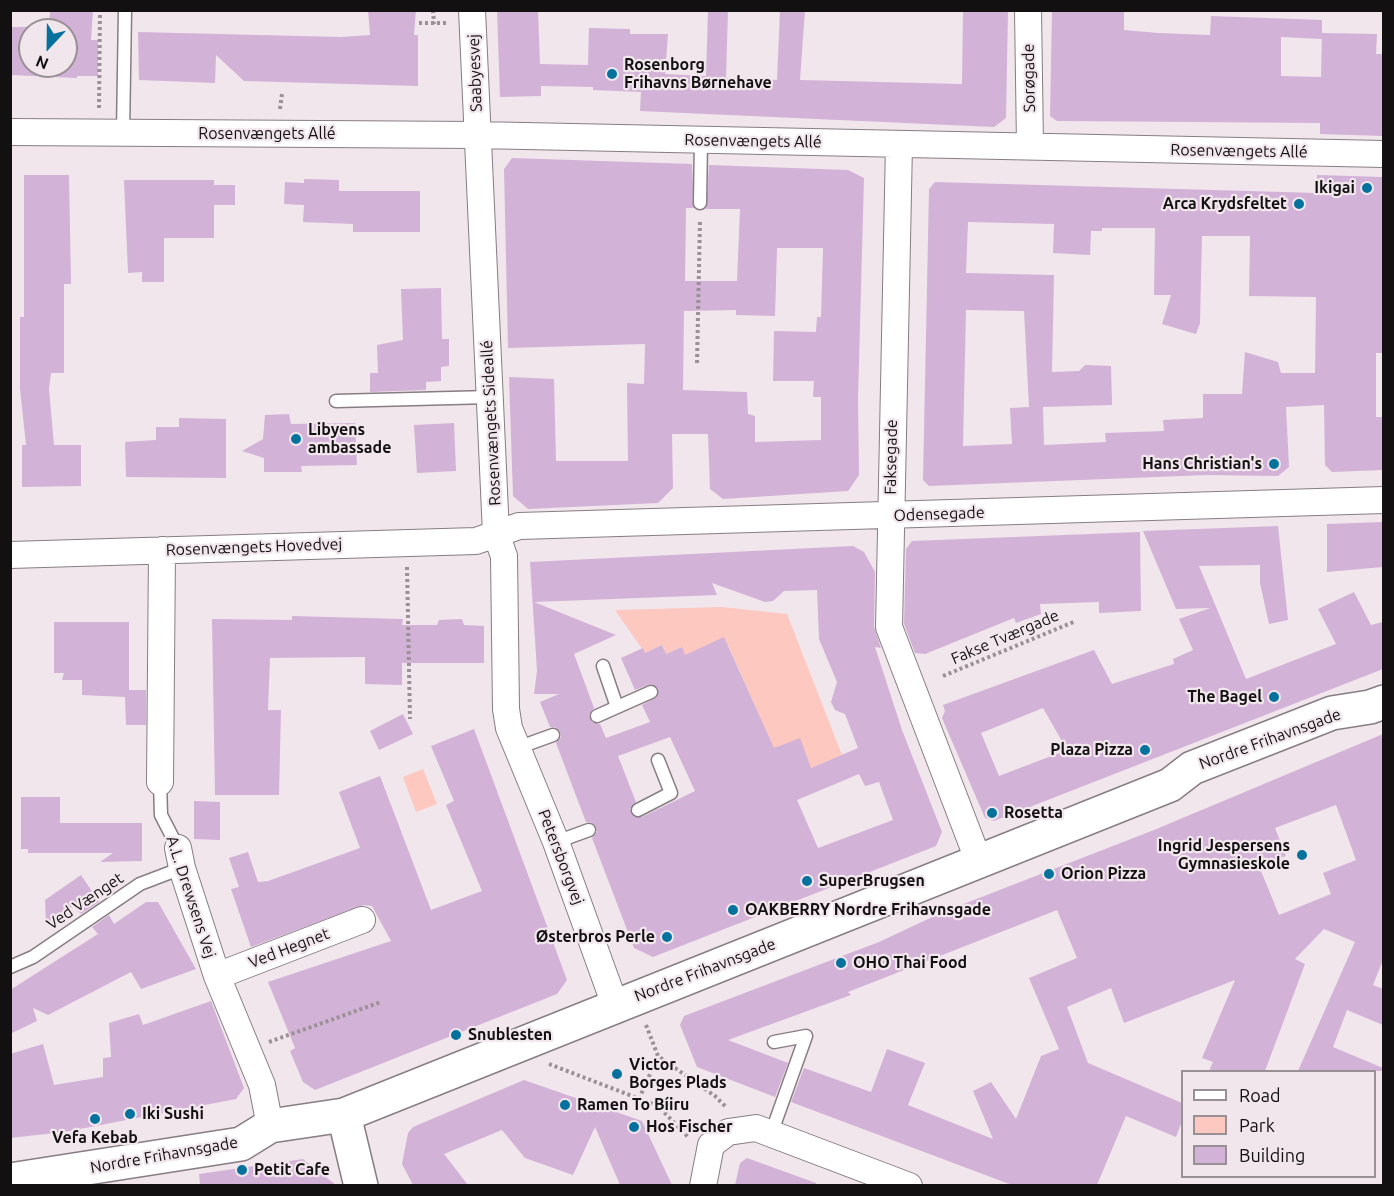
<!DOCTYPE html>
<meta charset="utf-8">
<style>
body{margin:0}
#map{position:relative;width:1394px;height:1196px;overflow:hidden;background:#f1e6ec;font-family:Ubuntu,sans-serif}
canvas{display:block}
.frame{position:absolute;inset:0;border:12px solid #131012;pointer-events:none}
.legend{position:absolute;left:1181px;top:1070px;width:195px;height:108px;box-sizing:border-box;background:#f1e6ec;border:2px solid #989095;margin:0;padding:8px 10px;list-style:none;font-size:18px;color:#131012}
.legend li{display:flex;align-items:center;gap:12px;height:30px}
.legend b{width:30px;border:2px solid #989095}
.north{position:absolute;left:18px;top:18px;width:60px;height:60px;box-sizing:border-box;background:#f1e6ec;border:2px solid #989095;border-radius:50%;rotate:202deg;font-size:16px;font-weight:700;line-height:24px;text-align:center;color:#131012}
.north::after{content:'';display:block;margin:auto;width:21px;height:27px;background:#04729d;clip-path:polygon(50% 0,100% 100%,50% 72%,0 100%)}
</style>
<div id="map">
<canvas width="1394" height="1196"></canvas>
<div class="frame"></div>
<ul class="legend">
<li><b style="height:8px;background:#fff"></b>Road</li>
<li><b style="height:16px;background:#fcc8c0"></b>Park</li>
<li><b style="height:16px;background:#d3b2d8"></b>Building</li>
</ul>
<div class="north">N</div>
</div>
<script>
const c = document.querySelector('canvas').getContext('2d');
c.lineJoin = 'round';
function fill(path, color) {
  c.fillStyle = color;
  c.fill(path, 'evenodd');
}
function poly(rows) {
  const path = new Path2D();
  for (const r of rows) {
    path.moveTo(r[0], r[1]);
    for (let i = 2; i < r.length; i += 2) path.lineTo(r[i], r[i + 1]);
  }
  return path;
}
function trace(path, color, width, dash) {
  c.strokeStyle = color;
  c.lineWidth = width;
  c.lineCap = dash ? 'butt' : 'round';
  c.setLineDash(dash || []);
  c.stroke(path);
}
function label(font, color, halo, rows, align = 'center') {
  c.font = font + ' Ubuntu,sans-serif';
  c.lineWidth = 4.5;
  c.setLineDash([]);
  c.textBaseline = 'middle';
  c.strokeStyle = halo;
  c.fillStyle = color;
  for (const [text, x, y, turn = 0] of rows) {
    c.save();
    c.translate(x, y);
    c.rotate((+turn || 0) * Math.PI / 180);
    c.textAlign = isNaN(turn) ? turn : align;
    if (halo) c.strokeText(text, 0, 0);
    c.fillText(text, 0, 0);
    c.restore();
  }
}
const green = poly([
 [722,607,787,614,842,755,787,778,728,645,702,656,685,655,681,647,666,654,662,645,645,653,615,610],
 [423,769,437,804,416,812,403,777]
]);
const building = poly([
 [50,10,93,10,91,40,98,40,98,76,77,76,77,78,10,75,10,27,49,27],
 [30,30,66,30,66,66,30,66],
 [368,10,416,10,414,35,418,35,418,86,244,81,216,55,215,83,139,80,138,32,341,37,370,35],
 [497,10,538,10,540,64,588,65,589,28,630,29,630,34,668,34,665,74,706,76,708,10,728,10,726,78,777,80,780,10,805,10,800,80,962,84,963,10,1008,10,1006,118,994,127,640,111,641,92,593,90,593,87,541,86,541,96,500,97],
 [1052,10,1124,12,1124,30,1158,33,1210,35,1211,16,1322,20,1322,33,1377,34,1376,54,1383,54,1383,136,1320,134,1320,123,1057,121,1050,116],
 [1322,33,1321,77,1281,76,1281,37,1322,39],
 [512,158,692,164,694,208,686,208,685,281,737,281,740,209,706,209,709,165,848,170,864,178,858,399,859,475,848,491,723,499,710,489,708,434,672,434,673,488,658,503,528,509,513,496,509,377,554,379,556,461,628,461,627,383,644,384,645,344,508,348,504,169],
 [777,248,823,248,821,317,817,317,816,332,774,331,773,381,814,381,813,397,821,397,821,440,755,442,755,416,748,414,747,392,683,390,684,311,736,310,736,315,775,316],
 [24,175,69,175,71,284,64,284,64,373,51,373,49,389,54,445,81,445,81,486,22,487,22,445,26,445,20,389,20,317,24,317],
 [1317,175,1383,177,1383,353,1376,353,1376,417,1383,417,1383,470,1332,472,1325,465,1324,405,1286,407,1289,467,1278,476,1207,475,929,486,923,480,929,189,935,182,1317,193],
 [968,222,1054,224,1053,253,1090,255,1091,231,1102,231,1102,228,1155,228,1154,295,1171,295,1162,324,1196,334,1200,323,1202,236,1250,236,1249,296,1316,297,1315,373,1281,373,1278,362,1245,352,1242,394,1203,394,1203,418,1163,420,1164,431,1105,433,1106,442,1044,445,1043,407,1112,405,1111,366,1085,365,1079,371,1052,372,1054,275,966,273],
 [966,310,1024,311,1029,407,1010,408,1012,444,963,446],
 [304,179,339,180,339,191,420,191,420,232,353,232,353,224,303,222,304,205,284,204,285,182,304,183],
 [124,180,214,180,214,185,235,185,235,205,214,205,214,238,164,238,164,282,142,282,142,272,128,273],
 [441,288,442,339,449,339,449,366,441,367,441,381,426,382,426,390,370,392,370,373,378,373,377,345,403,340,401,289],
 [289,414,291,424,355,423,357,465,301,466,302,472,264,472,264,458,242,451,263,439,265,415],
 [179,418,226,419,226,478,126,477,125,442,156,440,156,427,179,427],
 [454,423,456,471,417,473,414,425],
 [1383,522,1383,567,1327,572,1327,524],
 [1278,526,1288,620,1269,624,1260,583,1260,565,1199,566,1246,679,1336,644,1318,609,1354,592,1371,625,1383,622,1383,669,994,821,985,818,942,718,945,711,943,705,1094,650,1112,684,1174,664,1173,659,1193,650,1179,619,1210,608,1176,609,1143,531],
 [1043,708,1067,750,999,776,981,733],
 [1140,532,1141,611,1099,613,1099,602,1040,604,1041,614,1016,623,1014,618,925,654,915,653,904,624,906,549,912,541],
 [853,546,864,552,875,572,874,627,881,648,875,647,902,730,942,832,936,846,653,957,634,948,592,838,597,832,596,827,591,822,586,822,556,743,561,737,560,732,555,727,550,727,540,702,559,694,534,694,537,671,530,562],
 [712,583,765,602,773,601,784,591,817,590,819,639,837,682,831,702,835,710,845,714,858,748,811,768,800,738,774,748,724,637,685,655,682,647,666,654,662,645,645,653,643,648,621,658,635,690,651,684,658,688,657,697,642,705,650,722,606,738,600,724,592,722,589,715,594,708,574,654,616,635,534,602,717,595],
 [670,737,695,791,642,817,634,817,630,809,636,802,618,756],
 [859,774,865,786,879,782,893,820,818,848,797,800],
 [292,616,403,619,402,625,437,625,439,620,462,619,464,625,484,626,484,663,402,663,402,685,365,684,365,657,270,658,268,710,281,710,279,795,215,795,212,619,292,620],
 [54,622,129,622,129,690,146,690,146,725,126,725,125,697,82,695,82,680,62,680,64,673,54,673],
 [403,714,413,734,379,750,370,731],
 [474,729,567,980,557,994,315,1090,303,1082,290,1051,295,1048,268,982,391,941,372,906,364,905,251,947,231,889,239,887,229,858,248,852,258,882,268,881,360,848,339,792,380,776,431,910,482,891,446,805,454,801,431,746],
 [1383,734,1383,960,1373,985,1383,989,1383,1025,1347,1010,1333,1047,1383,1068,1383,1071,1298,1071,1355,942,1324,929,1295,959,1305,964,1265,1071,1209,1071,1213,1062,1202,1058,1235,980,1124,1023,1111,988,1067,1007,1088,1063,1182,1103,1182,1121,1176,1137,1126,1116,1097,1185,1012,1185,791,1102,804,1068,871,1092,887,1049,925,1063,908,1105,993,1139,973,1091,991,1082,1016,1119,1041,1056,1059,1049,1029,978,1077,958,1057,910,848,992,851,995,728,1040,788,1063,775,1097,697,1067,680,1025,684,1016,879,942,943,912,1154,830],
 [1336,805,1356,860,1323,873,1331,894,1279,915,1259,866,1286,856,1275,828],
 [21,797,60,797,60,823,142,823,142,861,100,862,113,853,28,853,28,849,21,849],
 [194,801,220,802,220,840,194,839],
 [81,875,99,902,81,914,73,906,46,925,45,900],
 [146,902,158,902,196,969,141,989,131,972,48,1015,33,1008,37,1021,10,1034,10,990,98,934,92,927,109,915,114,924],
 [211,1001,244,1088,236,1099,64,1132,10,1138,10,1054,43,1044,54,1085,103,1077,103,1058,111,1057,109,1023,139,1014,143,1025],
 [524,1080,642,1121,672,1185,620,1185,595,1127,573,1175,525,1158,502,1130,444,1154,468,1185,413,1185,402,1164,408,1133,413,1127],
 [747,1158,816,1183,816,1185,735,1185,740,1163],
 [303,1159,336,1185,200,1185,199,1174]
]);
const path = poly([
 [433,10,434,24],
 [419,23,448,23],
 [99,108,100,10],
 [280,109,282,94],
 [697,363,700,220],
 [407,567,410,719],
 [943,676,1076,621],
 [646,1025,658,1056,715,1096,726,1107],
 [269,1042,381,1002],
 [549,1064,658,1106,688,1137],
 [639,1099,658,1056]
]);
const lane = poly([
 [123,133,125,10],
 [700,203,701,140],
 [336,401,490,397],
 [603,666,617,707],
 [597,716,651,692],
 [517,748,553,735],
 [160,782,161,815,178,848],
 [638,810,671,793,658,760],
 [556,842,589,830],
 [10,967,33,957,140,884,182,868],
 [771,1134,806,1036,774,1042]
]);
const street = poly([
 [472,10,496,534,504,556,506,709,509,728,556,842,615,1005],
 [1028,10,1030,146],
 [10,132,477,135,1384,154],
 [899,144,889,627,979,862],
 [10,555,476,541,519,526,1384,500],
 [160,782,162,550],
 [178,848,182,868,217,976,262,1085,270,1126],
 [217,976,362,920],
 [703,1186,711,1145,728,1132,756,1128,909,1186]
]);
const secondary = poly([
 [344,1115,361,1186],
 [10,1180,241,1144,270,1126,344,1115,1170,785,1192,768,1332,713,1370,707,1384,702]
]);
const markers = [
 [612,74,6,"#04729d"],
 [1367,188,6,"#04729d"],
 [1299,204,6,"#04729d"],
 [296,439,6,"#04729d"],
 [1274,464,6,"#04729d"],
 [1274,697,6,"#04729d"],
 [1145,750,6,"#04729d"],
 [992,813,6,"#04729d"],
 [1302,855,6,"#04729d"],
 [1049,874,6,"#04729d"],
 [807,881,6,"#04729d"],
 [733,910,6,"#04729d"],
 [667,937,6,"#04729d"],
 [841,963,6,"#04729d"],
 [456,1035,6,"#04729d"],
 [617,1074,6,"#04729d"],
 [565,1105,6,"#04729d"],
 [130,1114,6,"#04729d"],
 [95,1119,6,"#04729d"],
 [634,1127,6,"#04729d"],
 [242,1170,6,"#04729d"]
];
const poiNames = [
 ["Rosenborg",624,65],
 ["Frihavns Børnehave",624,83],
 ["Ikigai",1355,188,"right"],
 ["Arca Krydsfeltet",1287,204,"right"],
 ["Libyens",308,430],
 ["ambassade",308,448],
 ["Hans Christian's",1262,464,"right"],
 ["The Bagel",1262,697,"right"],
 ["Plaza Pizza",1133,750,"right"],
 ["Rosetta",1004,813],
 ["Ingrid Jespersens",1290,846,"right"],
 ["Gymnasieskole",1290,864,"right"],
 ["Orion Pizza",1061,874],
 ["SuperBrugsen",819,881],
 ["OAKBERRY Nordre Frihavnsgade",745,910],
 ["Østerbros Perle",655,937,"right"],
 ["OHO Thai Food",853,963],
 ["Snublesten",468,1035],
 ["Victor",629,1065],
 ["Borges Plads",629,1083],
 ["Ramen To Bíiru",577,1105],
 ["Iki Sushi",142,1114],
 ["Hos Fischer",646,1127],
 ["Vefa Kebab",95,1138,"center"],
 ["Petit Cafe",254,1170]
];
const streetNames = [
 ["Saabyesvej",475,73,-92],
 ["Sorøgade",1029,78,-91],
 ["Rosenvængets Allé",267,134],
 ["Rosenvængets Allé",753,141,1],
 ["Rosenvængets Allé",1239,151,1],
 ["Rosenvængets Sideallé",491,423,-93],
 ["Faksegade",891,457,-89],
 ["Odensegade",939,514,-2],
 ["Rosenvængets Hovedvej",254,547,-2],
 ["Fakse Tværgade",1005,637,-23],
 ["Nordre Frihavnsgade",1270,739,-20],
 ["Petersborgvej",561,857,69],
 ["A.L. Drewsens Vej",191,897,72],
 ["Ved Vænget",85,901,-34],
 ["Ved Hegnet",289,948,-21],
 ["Nordre Frihavnsgade",705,970,-21],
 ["Nordre Frihavnsgade",164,1155,-10]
];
fill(green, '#fcc8c0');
fill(building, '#d3b2d8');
trace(lane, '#877d83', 15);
trace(street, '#877d83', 28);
trace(secondary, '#877d83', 36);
trace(path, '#999195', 4, [3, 3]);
trace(lane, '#fff', 12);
trace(street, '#fff', 26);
trace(secondary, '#fff', 33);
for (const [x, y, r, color] of markers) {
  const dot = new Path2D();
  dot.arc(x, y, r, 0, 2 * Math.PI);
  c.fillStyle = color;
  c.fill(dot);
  trace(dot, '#f1e6ec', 2);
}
label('bold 16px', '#131012', '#f1e6ec', poiNames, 'left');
label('16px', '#131012', '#f1e6ec', streetNames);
</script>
